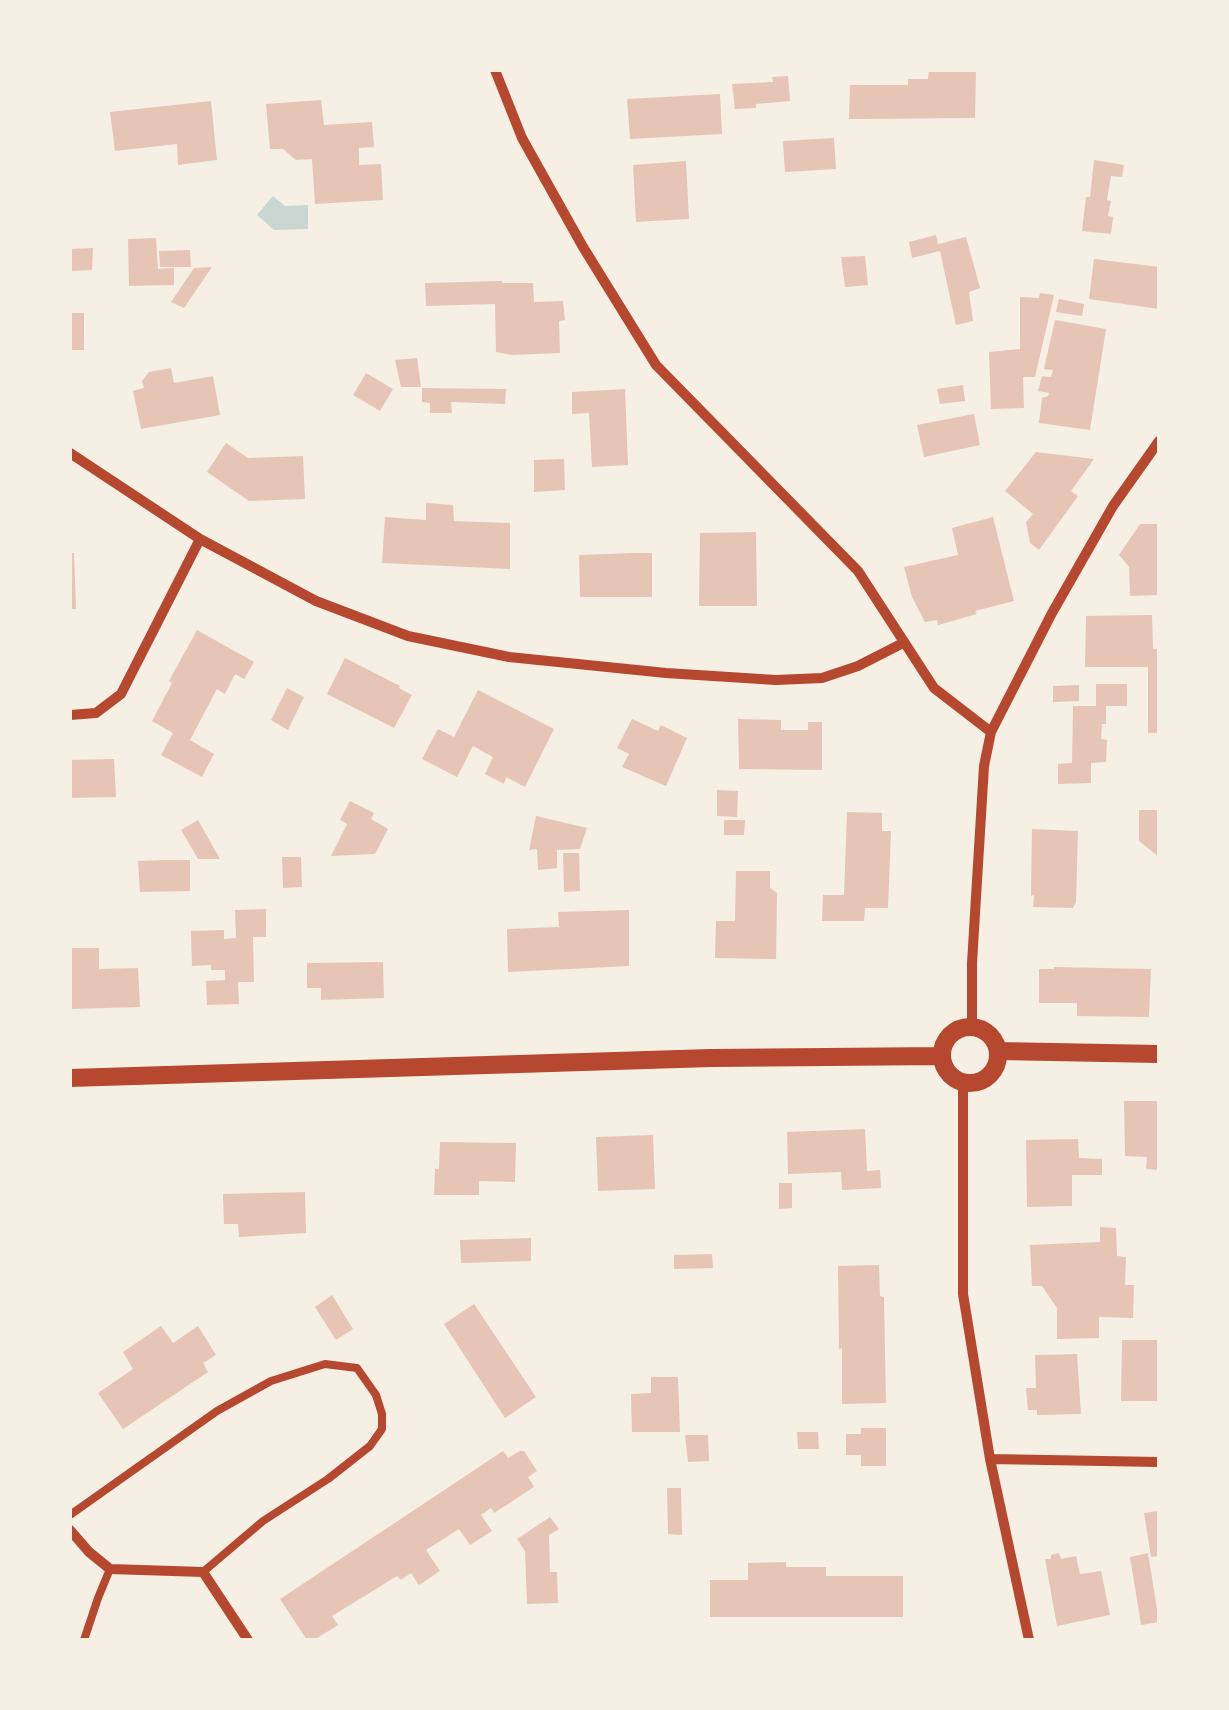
<!DOCTYPE html>
<style>
body{margin:0}
#map{position:relative;width:1229px;height:1710px;overflow:hidden;background:#f6efe4;font-family:Jost,sans-serif}
canvas{display:block}
.frame{position:absolute;inset:0;border:72px solid #f6efe4;pointer-events:none}
</style>
<div id="map">
<canvas width="1229" height="1710"></canvas>
<div class="frame"></div>
</div>
<script>
const c = document.querySelector('canvas').getContext('2d');
c.lineJoin = 'round';
function fill(path, color) {
  c.fillStyle = color;
  c.fill(path, 'evenodd');
}
function poly(rows) {
  const path = new Path2D();
  for (const r of rows) {
    if (r.length === 3) {
      path.moveTo(r[0] + r[2], r[1]);
      path.arc(r[0], r[1], r[2], 0, 2 * Math.PI);
      continue;
    }
    path.moveTo(r[0], r[1]);
    for (let i = 2; i < r.length; i += 2) path.lineTo(r[i], r[i + 1]);
  }
  return path;
}
function trace(path, color, width, dash) {
  c.strokeStyle = color;
  c.lineWidth = width;
  c.lineCap = dash ? 'butt' : 'round';
  c.setLineDash(dash || []);
  c.stroke(path);
}
const water = poly([
 [273,196,285,206,308,205,308,229,274,230,257,215]
]);
const building = poly([
 [929,70,976,70,975,118,849,119,850,85,908,85,908,79,928,79],
 [788,76,790,101,756,104,756,108,735,109,732,84,773,82,772,77],
 [720,94,722,134,630,139,627,99],
 [321,100,324,125,372,122,374,147,359,148,359,165,381,164,383,200,315,204,312,159,296,160,283,149,270,149,266,104],
 [211,101,217,160,178,165,177,144,115,151,110,112],
 [834,138,836,169,785,172,783,141],
 [1094,160,1124,165,1122,177,1111,176,1107,200,1111,201,1108,216,1113,217,1111,234,1082,231,1086,197,1090,197],
 [686,161,689,219,636,222,633,165],
 [936,235,938,244,966,237,980,288,969,292,973,321,956,325,940,251,912,258,909,242],
 [156,238,158,269,174,268,174,285,129,286,128,239],
 [93,248,92,270,70,271,70,249],
 [190,250,191,267,160,267,159,251],
 [865,256,868,285,845,287,841,257],
 [1094,259,1159,267,1159,309,1089,299],
 [212,267,184,308,171,302,194,268],
 [502,281,502,283,533,283,534,302,563,301,565,320,559,321,560,353,512,355,496,352,495,304,426,306,425,283],
 [1040,293,1054,295,1035,377,1023,377,1024,408,991,409,989,352,1020,349,1020,297,1039,298],
 [1059,299,1084,304,1082,316,1056,312],
 [70,313,84,313,84,350,70,350],
 [1055,320,1106,329,1090,430,1039,423,1042,398,1048,396,1049,393,1038,391,1042,376,1051,377,1053,370,1044,369],
 [417,358,421,387,401,387,395,360],
 [171,368,174,383,213,376,220,415,141,429,133,391,144,388,142,381,149,372],
 [366,373,393,389,380,411,353,395],
 [963,385,965,401,940,404,937,389],
 [422,388,506,389,505,404,451,402,452,413,430,413,430,403,422,402],
 [625,389,628,465,592,467,589,413,572,414,572,392],
 [974,414,980,445,924,457,917,425],
 [226,443,248,458,303,456,305,499,249,501,207,472],
 [1036,452,1094,459,1071,491,1078,496,1039,550,1030,543,1026,522,1033,514,1005,491],
 [564,459,565,490,534,492,534,460],
 [426,503,453,505,454,521,510,523,510,569,382,563,385,517,426,520],
 [993,517,1014,601,975,611,977,614,938,625,937,620,925,622,912,597,904,567,958,555,952,528],
 [1140,524,1159,524,1159,595,1130,596,1129,567,1119,555],
 [756,532,757,606,699,606,700,533],
 [70,553,74,553,76,609,70,609],
 [632,553,652,553,652,597,580,597,579,555],
 [1152,615,1153,649,1159,649,1159,733,1148,733,1148,667,1085,667,1086,616],
 [197,630,254,662,244,679,235,674,225,694,217,689,190,740,214,754,202,777,161,755,173,733,152,721,172,683,169,681],
 [345,658,400,686,399,688,412,695,394,728,327,694],
 [1096,684,1127,684,1127,706,1106,706,1106,724,1102,724,1101,739,1107,740,1106,762,1091,763,1091,783,1058,784,1058,764,1072,763,1073,706,1096,706],
 [1079,685,1079,701,1053,702,1053,686],
 [287,688,304,697,288,730,271,720],
 [478,690,554,729,525,787,506,777,504,784,485,774,493,757,473,746,457,777,422,759,438,729,454,737],
 [632,719,658,731,661,725,687,738,666,786,622,767,629,754,617,748],
 [738,719,781,720,781,730,808,730,808,722,822,722,822,770,739,769],
 [114,759,116,797,70,798,70,760],
 [717,790,738,791,737,817,717,816],
 [350,801,374,813,371,819,388,829,375,854,331,856,347,824,340,820],
 [1139,810,1159,810,1159,857,1139,841],
 [847,812,882,813,882,831,891,831,888,908,865,908,864,921,822,921,823,895,844,895],
 [536,816,587,828,580,849,557,850,557,868,538,870,537,849,529,850],
 [198,820,220,859,198,859,181,830],
 [724,820,745,820,744,835,724,835],
 [1032,829,1078,831,1076,902,1073,908,1033,907,1034,895,1031,896],
 [563,853,579,853,580,891,564,892],
 [282,857,301,857,302,887,283,888],
 [165,860,190,860,190,891,140,892,138,861],
 [736,871,770,871,770,888,777,893,776,959,715,958,716,921,735,921],
 [266,909,266,937,253,937,254,982,238,982,239,1004,207,1005,206,981,225,980,225,970,211,970,211,965,192,966,191,931,224,930,224,939,236,938,235,910],
 [629,910,629,966,508,972,507,929,559,927,558,912],
 [70,948,99,948,99,969,138,968,140,1007,70,1009],
 [383,962,384,998,321,1000,321,988,307,988,307,963],
 [1054,967,1151,969,1149,1017,1077,1016,1077,1003,1039,1003,1039,969,1054,969],
 [1124,1101,1159,1101,1159,1170,1146,1169,1147,1157,1125,1156],
 [865,1129,867,1171,880,1170,881,1188,842,1190,841,1172,788,1174,787,1132],
 [653,1135,655,1189,598,1191,596,1137],
 [1078,1139,1079,1158,1102,1159,1102,1175,1072,1175,1072,1206,1027,1207,1026,1140],
 [440,1142,516,1143,515,1182,479,1181,479,1195,434,1195,435,1169,439,1169],
 [779,1183,792,1183,792,1208,779,1209],
 [305,1192,306,1233,239,1237,238,1224,224,1224,223,1194],
 [1100,1227,1116,1228,1117,1256,1126,1257,1125,1285,1134,1285,1133,1318,1099,1317,1099,1338,1057,1339,1057,1308,1042,1286,1032,1286,1030,1245,1100,1242],
 [531,1238,531,1261,461,1263,460,1240],
 [712,1254,713,1268,674,1269,674,1255],
 [879,1265,880,1296,884,1297,886,1403,842,1404,842,1348,839,1349,838,1266],
 [332,1295,353,1329,336,1340,315,1307],
 [474,1304,536,1397,505,1418,444,1324],
 [161,1326,173,1343,198,1326,216,1355,203,1363,208,1372,123,1429,98,1393,133,1369,123,1352],
 [1122,1340,1159,1340,1159,1401,1121,1401],
 [1077,1354,1081,1414,1037,1415,1037,1410,1028,1410,1026,1388,1036,1388,1035,1355],
 [651,1377,678,1377,680,1432,632,1432,631,1394,651,1393],
 [861,1428,886,1428,886,1466,861,1466,861,1455,846,1455,846,1434,861,1434],
 [797,1432,818,1432,819,1449,798,1449],
 [685,1435,708,1435,709,1461,688,1462],
 [503,1451,508,1458,520,1451,524,1451,537,1471,528,1477,534,1487,494,1513,491,1508,481,1515,492,1531,470,1545,459,1529,426,1550,440,1571,419,1585,411,1573,401,1580,397,1576,332,1616,338,1625,314,1640,307,1640,280,1599],
 [667,1488,681,1488,682,1535,668,1534],
 [1159,1511,1159,1556,1151,1557,1144,1513],
 [550,1517,559,1529,549,1535,550,1572,557,1572,558,1603,527,1604,525,1551,517,1539],
 [1059,1553,1061,1559,1076,1556,1080,1574,1101,1571,1110,1615,1057,1626,1045,1559,1051,1559,1051,1555],
 [1148,1553,1159,1622,1141,1625,1130,1557],
 [786,1562,786,1567,826,1567,826,1576,903,1576,903,1617,710,1617,710,1580,748,1580,748,1563]
]);
const service = poly([
 [70,1515,217,1411,271,1381,325,1364,357,1368,376,1395,382,1414,382,1429,370,1446,328,1479,263,1521,203,1572],
 [84,1640,98,1598,110,1569]
]);
const minor = poly([
 [495,70,522,138,583,247,656,365,858,571,934,688,991,732],
 [70,453,200,539,316,601,408,636,509,657,666,673,776,680,822,678,858,666,903,643],
 [70,715,96,713,121,694,200,539],
 [972,1027,972,963,984,766,991,732,1052,613,1113,506,1159,441],
 [963,1083,963,1294,990,1459,1029,1640],
 [990,1459,1159,1462],
 [70,1530,89,1552,110,1569,203,1572,248,1640]
]);
const tertiary = poly([
 [970,1055,28],
 [998,1051,1159,1054],
 [70,1078,711,1058,941,1056]
]);
fill(water, '#c9d6d2');
fill(building, '#e6c5b7');
trace(service, '#b5482f', 8);
trace(minor, '#b5482f', 10);
trace(tertiary, '#b5482f', 18);
</script>
